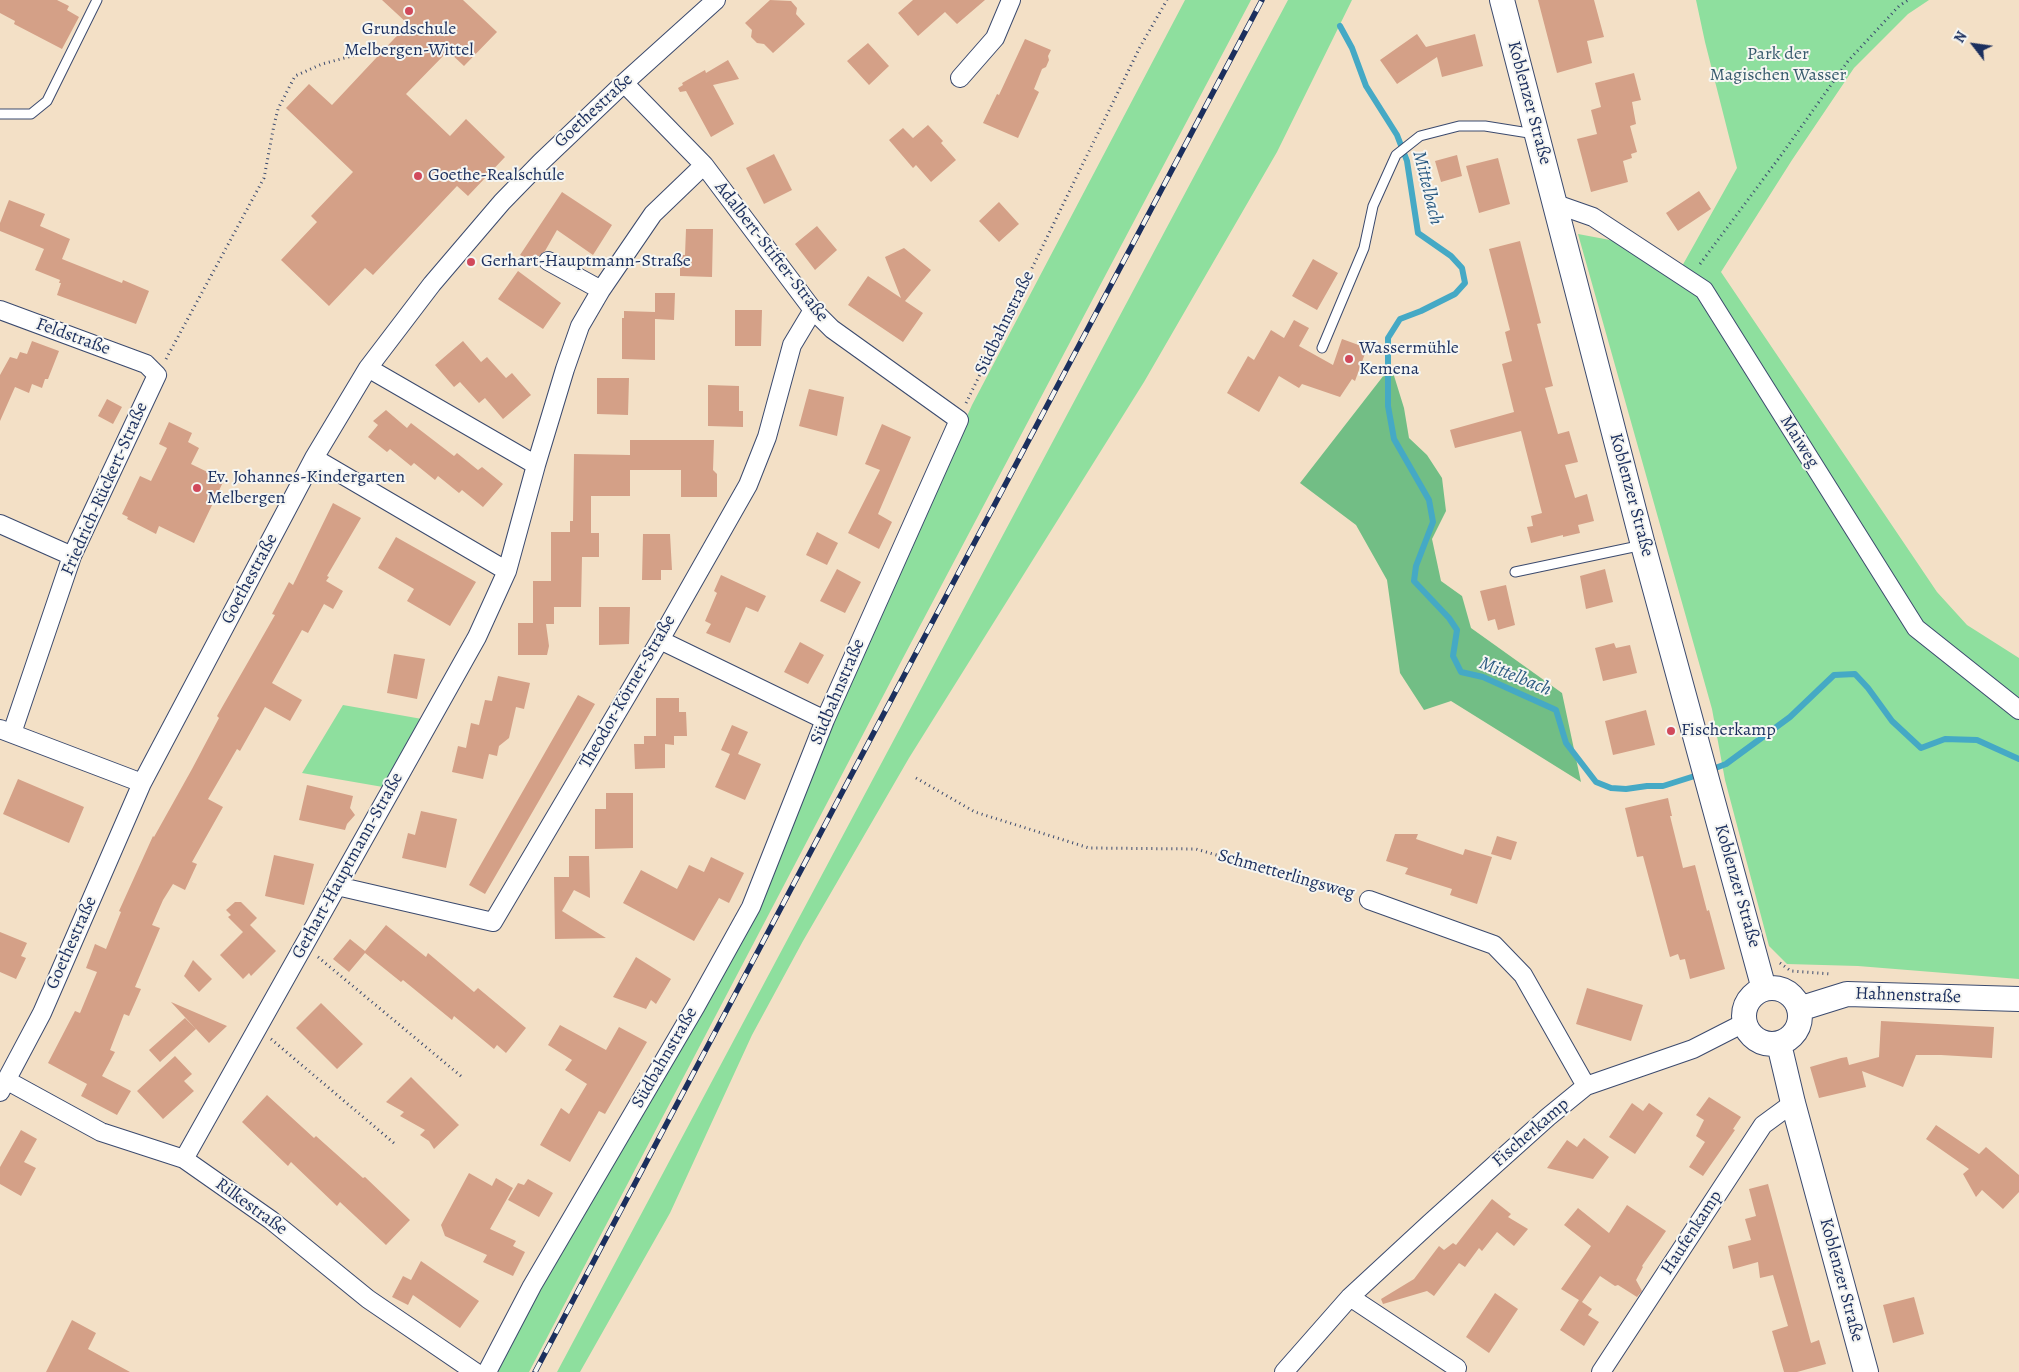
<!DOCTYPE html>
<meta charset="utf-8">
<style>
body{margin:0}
#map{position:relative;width:2019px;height:1372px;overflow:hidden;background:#f3e0c6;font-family:Alegreya,serif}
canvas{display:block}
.north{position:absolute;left:1949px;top:20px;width:50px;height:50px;-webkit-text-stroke:4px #f6f6f2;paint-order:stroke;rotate:300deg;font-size:14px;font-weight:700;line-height:20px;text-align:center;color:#1b2f5e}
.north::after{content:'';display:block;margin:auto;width:18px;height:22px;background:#1b2f5e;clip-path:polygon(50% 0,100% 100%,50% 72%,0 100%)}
</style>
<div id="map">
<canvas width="2019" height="1372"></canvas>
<div class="north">N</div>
</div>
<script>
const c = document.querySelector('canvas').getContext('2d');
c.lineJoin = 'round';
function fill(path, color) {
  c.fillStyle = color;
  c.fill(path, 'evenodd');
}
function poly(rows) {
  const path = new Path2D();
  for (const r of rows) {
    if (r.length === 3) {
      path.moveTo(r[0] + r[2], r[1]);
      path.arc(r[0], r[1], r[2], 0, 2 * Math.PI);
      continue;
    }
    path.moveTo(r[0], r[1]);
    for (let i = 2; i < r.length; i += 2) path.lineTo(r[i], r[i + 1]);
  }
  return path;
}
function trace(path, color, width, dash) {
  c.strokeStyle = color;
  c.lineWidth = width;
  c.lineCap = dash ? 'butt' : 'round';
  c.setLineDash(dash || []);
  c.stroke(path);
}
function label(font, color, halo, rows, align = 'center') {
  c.font = font + ' Alegreya,serif';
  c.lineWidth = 4;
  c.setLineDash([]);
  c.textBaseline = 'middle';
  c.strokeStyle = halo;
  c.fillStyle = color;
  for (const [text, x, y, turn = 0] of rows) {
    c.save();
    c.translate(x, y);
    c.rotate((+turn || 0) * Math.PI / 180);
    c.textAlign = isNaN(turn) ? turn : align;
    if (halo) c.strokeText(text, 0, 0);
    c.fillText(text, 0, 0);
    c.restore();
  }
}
const green = poly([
 [1185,0,1251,0,903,658,529,1372,497,1372,539,1293,703,1011,762,899,837,708,972,405],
 [1288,0,1352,0,1277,152,1144,382,909,758,803,941,752,1035,670,1213,580,1372,557,1372],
 [1696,0,1929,0,1908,14,1854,68,1792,160,1721,272,1937,592,1967,625,2019,658,2019,979,1858,966,1787,964,1769,946,1725,780,1712,709,1578,234,1642,246,1681,268,1737,168,1705,42],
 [343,705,422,719,383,787,302,773]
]);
const forest = poly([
 [1391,366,1404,408,1409,438,1427,455,1442,478,1446,511,1432,539,1441,581,1462,596,1471,628,1562,693,1581,782,1451,701,1424,710,1400,673,1387,580,1356,525,1300,483]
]);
const stream = poly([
 [1340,26,1352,48,1366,86,1397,135,1407,161,1418,233,1451,256,1462,268,1465,283,1455,294,1421,311,1400,319,1388,338,1388,406,1394,439,1429,500,1433,522,1416,566,1414,581,1449,618,1457,630,1453,656,1461,672,1483,677,1556,710,1566,743,1596,782,1611,788,1626,789,1647,786,1663,786,1701,774],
 [1710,770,1726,764,1790,717,1834,675,1855,674,1868,688,1892,721,1921,748,1945,739,1977,740,2019,759]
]);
const building = poly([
 [0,0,57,0,69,6,67,10,79,17,62,49,14,24,15,21,0,13],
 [382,0,463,0,497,32,464,66,448,51,406,94,450,136,466,119,505,157,468,196,457,186,373,275,365,268,329,306,281,260,317,222,311,216,353,172,286,108,309,84,332,105,408,24],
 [770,0,791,1,797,8,796,14,805,24,773,53,764,44,757,43,751,37,752,30,745,23],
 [913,0,985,0,957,24,945,12,918,36,898,13],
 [1538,0,1594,0,1604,37,1587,41,1592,63,1557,73],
 [1417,34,1426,47,1475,34,1483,66,1442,77,1437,57,1397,84,1380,60],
 [1025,39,1051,50,1048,56,1049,60,1046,67,1042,69,1034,89,1039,92,1018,138,983,123,997,94,999,95],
 [868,43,889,66,869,85,847,61],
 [728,60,739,79,713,85,734,124,711,137,686,91,680,92,678,88,683,85,682,83,705,70,706,73],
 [1634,73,1641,100,1632,102,1636,124,1630,126,1637,152,1631,154,1632,158,1623,161,1628,182,1591,192,1577,139,1597,134,1591,110,1601,107,1595,83],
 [928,125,943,141,941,143,956,160,931,182,916,165,913,168,889,140,903,128,913,138],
 [774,154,792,190,764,204,746,168],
 [1457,155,1462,176,1441,182,1435,161],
 [1498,158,1510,204,1479,213,1466,166],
 [1699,191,1711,209,1678,231,1666,213],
 [562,192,612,225,593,255,557,230,545,251,539,256,538,264,520,255],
 [9,200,45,214,40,226,70,239,62,259,122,283,123,280,149,291,136,324,57,295,61,283,59,283,60,280,35,270,44,249,0,231,0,223],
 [999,202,1019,224,999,242,979,221],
 [817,226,837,250,815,270,795,244],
 [686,229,713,229,712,277,680,276,680,255,685,255],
 [1520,241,1541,323,1537,324,1553,386,1545,388,1558,434,1569,431,1578,462,1565,465,1575,498,1587,494,1594,521,1578,525,1580,533,1563,537,1563,535,1531,543,1527,527,1533,526,1531,516,1542,513,1521,431,1455,448,1450,430,1514,412,1502,364,1512,361,1505,332,1510,330,1489,249],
 [904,248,931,270,905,301,923,313,903,342,848,305,868,276,901,298,885,257],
 [1313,259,1338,273,1317,310,1292,296],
 [518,271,561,303,543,329,498,299],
 [655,293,675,293,674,320,655,319],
 [735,310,762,310,761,346,735,346],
 [624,311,655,312,655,360,622,359,622,318,624,318],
 [1294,320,1309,328,1299,346,1333,365,1342,339,1367,348,1355,381,1352,379,1340,397,1302,384,1299,388,1279,376,1259,412,1227,393,1248,356,1254,360,1271,330,1284,338],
 [32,341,59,351,48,379,45,379,42,388,32,384,29,393,15,387,0,421,0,375,10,357,17,359,20,352,27,354],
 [463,341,481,362,487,357,506,378,512,373,531,395,503,419,485,398,479,403,460,382,454,387,435,365],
 [597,378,629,378,628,415,597,414],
 [708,385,739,386,739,411,743,411,743,427,708,426],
 [809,389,844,397,837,436,799,426],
 [107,399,122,407,113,424,98,416],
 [386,410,407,428,411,423,454,456,457,453,478,470,482,467,503,484,483,507,462,490,459,493,438,476,435,480,414,463,411,466,390,449,387,452,368,437,378,425,373,421],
 [169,422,192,433,188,442,199,448,191,464,224,480,194,543,159,526,156,534,127,519,128,517,122,514,140,476,151,481,167,448,159,444],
 [882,424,911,437,878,514,892,522,879,549,848,533,880,470,865,464],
 [630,440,714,440,713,470,717,474,717,497,681,497,681,470,630,470],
 [574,454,630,455,630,496,591,496,591,533,599,533,599,557,582,557,581,607,554,607,554,624,546,624,549,646,547,655,518,655,518,623,533,623,533,581,551,581,551,532,570,532,570,521,573,521],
 [333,503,361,518,327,576,329,577,326,581,343,591,333,609,324,604,308,633,302,630,272,683,302,700,290,721,265,707,240,751,237,749,208,799,223,807,192,862,197,864,185,890,173,884,163,900,152,925,160,928,135,987,141,989,129,1016,124,1014,110,1050,115,1052,102,1076,131,1091,117,1115,81,1096,87,1084,48,1063,75,1011,80,1013,97,972,86,968,95,944,106,949,121,912,119,911,153,836,154,837,192,769,219,718,217,716,275,615,272,614,289,582,293,585],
 [817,532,838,543,827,565,806,555],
 [643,534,670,534,672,570,661,570,661,580,642,580],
 [396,537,476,582,450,626,407,601,414,589,378,568],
 [837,569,861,582,845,613,820,601],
 [1605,569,1613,602,1586,609,1580,576],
 [721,575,766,596,758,612,746,607,730,643,706,633,711,624,705,621,717,593,714,591],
 [1506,585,1515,625,1498,630,1495,619,1488,621,1480,591],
 [599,607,630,607,629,644,599,645],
 [800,642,824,655,808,684,784,672],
 [1614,643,1616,648,1630,645,1637,673,1603,681,1595,648],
 [394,654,425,659,417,699,387,693],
 [498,676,530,683,524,709,516,707,509,738,499,746,497,756,489,754,483,779,452,772,458,746,466,748,471,723,479,725,485,700,492,701],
 [578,695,595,704,485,894,469,885],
 [656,698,679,698,679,712,686,712,687,736,674,736,674,745,665,744,665,768,635,769,634,744,644,744,644,736,656,736],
 [1646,710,1655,745,1613,755,1605,721],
 [732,725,748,732,738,754,761,764,745,800,715,787,730,754,721,750],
 [18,779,84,807,69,843,3,814],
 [307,785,353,796,350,808,355,815,347,824,345,830,299,820],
 [606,793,633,793,633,848,595,849,595,809,606,809],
 [1668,798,1672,816,1670,816,1683,868,1695,865,1707,911,1709,910,1725,969,1690,979,1685,959,1680,960,1678,954,1670,957,1643,856,1637,857,1625,808],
 [421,811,457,819,446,868,402,858,408,833,415,835],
 [1395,834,1418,834,1416,839,1463,855,1465,849,1492,857,1477,904,1450,895,1452,889,1405,874,1408,868,1386,861],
 [1497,836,1517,842,1511,860,1491,854],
 [274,855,314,864,304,905,265,896],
 [569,856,589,856,590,898,574,890,562,911,606,938,555,939,554,877,569,877],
 [711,857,744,873,729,903,719,898,694,941,623,903,641,870,677,889,689,865,704,872],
 [235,902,241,902,257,918,250,925,276,951,251,976,249,973,243,979,220,955,243,932,228,917,231,915,226,910],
 [386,925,426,957,428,953,474,992,478,988,526,1028,506,1053,497,1045,494,1049,454,1016,452,1020,403,980,401,982,365,953,349,972,333,959,350,939,365,951],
 [0,932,27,943,21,956,26,958,16,979,0,972],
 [636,957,671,979,656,1004,651,1000,646,1009,613,997],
 [193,960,212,979,199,992,184,976],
 [1587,988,1643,1005,1631,1041,1576,1024],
 [171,1002,227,1026,209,1043],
 [321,1003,363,1044,337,1069,296,1028],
 [185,1018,196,1029,160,1062,149,1050],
 [1881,1021,1994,1027,1992,1058,1941,1055,1916,1055,1903,1087,1862,1071,1866,1087,1819,1098,1810,1067,1841,1058,1847,1057,1849,1065,1879,1057],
 [560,1025,606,1050,619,1027,647,1042,605,1114,599,1111,570,1162,540,1145,561,1108,569,1114,587,1084,565,1070,572,1060,548,1045],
 [175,1056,192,1074,184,1081,194,1091,163,1119,137,1091],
 [411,1077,459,1125,434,1149,429,1141,420,1135,425,1130,400,1116,404,1112,386,1102],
 [267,1095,314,1138,316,1136,363,1178,365,1177,410,1220,386,1245,340,1202,337,1206,291,1162,288,1166,242,1122],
 [1709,1097,1741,1117,1733,1129,1735,1130,1703,1176,1689,1167,1705,1142,1696,1136,1704,1120,1696,1115],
 [1632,1103,1643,1111,1649,1103,1663,1113,1635,1154,1609,1137],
 [1936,1125,1979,1154,1986,1147,2019,1175,2019,1192,2003,1209,1982,1190,1976,1197,1963,1174,1969,1169,1926,1139],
 [21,1130,37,1139,24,1162,36,1168,21,1196,0,1184,0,1167],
 [1584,1138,1609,1157,1593,1179,1547,1168,1567,1140,1577,1147],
 [469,1173,492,1186,496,1178,513,1188,490,1229,516,1241,513,1246,525,1252,513,1276,483,1262,487,1255,445,1236,441,1225],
 [528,1179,553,1193,539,1217,508,1200,518,1183,524,1185],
 [1768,1184,1811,1343,1819,1340,1826,1364,1797,1372,1784,1372,1772,1331,1788,1326,1773,1275,1760,1278,1758,1262,1733,1269,1728,1246,1751,1240,1745,1219,1756,1216,1749,1189],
 [1492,1199,1511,1214,1508,1217,1528,1229,1514,1246,1497,1232,1482,1251,1479,1248,1465,1267,1459,1263,1434,1296,1427,1291,1383,1304,1381,1299,1414,1279,1439,1246,1444,1250,1453,1243,1456,1245],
 [1627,1205,1666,1231,1642,1266,1643,1267,1636,1280,1642,1291,1637,1297,1618,1285,1615,1286,1600,1276,1582,1302,1592,1309,1588,1315,1599,1322,1584,1346,1560,1330,1579,1300,1561,1289,1591,1246,1564,1225,1578,1208,1609,1233],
 [421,1261,479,1301,460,1328,413,1295,408,1305,392,1297,403,1276,411,1280],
 [1495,1293,1518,1309,1489,1353,1466,1337],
 [1914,1297,1924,1334,1893,1343,1883,1305],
 [72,1320,96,1333,88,1349,130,1372,46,1372]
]);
const path = poly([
 [1700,264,1782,154,1848,61,1899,6,1908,0],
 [166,359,264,178,274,125,278,109,295,76,322,64,367,52,376,43],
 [966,403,1140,47,1167,0],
 [916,778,975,812,1089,848,1196,849,1352,895],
 [318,957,462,1077],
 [1780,963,1791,971,1831,974],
 [271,1039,395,1144]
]);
const lane = poly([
 [0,114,31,114,47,101,97,0],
 [1322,348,1364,248,1373,206,1396,155,1420,136,1459,126,1485,126,1535,134],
 [1515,572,1643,545]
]);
const street = poly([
 [960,78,995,38,1011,0],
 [1556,204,1593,217,1704,290,1916,628,2019,710],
 [548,261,601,290],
 [0,310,146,364,157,375,72,556,12,733],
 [368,368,536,465],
 [314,458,507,571],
 [0,524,72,556],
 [660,640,825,720],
 [0,729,142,783],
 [337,886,493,922,660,640,748,485,767,437,792,345,813,310],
 [1369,900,1494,945,1523,975,1586,1086],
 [6,1080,101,1132,184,1159,271,1220,368,1299,475,1372],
 [0,1092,42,1013,142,783,314,458,368,368,432,284,502,202,541,162,624,83,716,0],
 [184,1159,477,637,507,571,536,465,565,369,580,326,601,290,653,214,704,165],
 [1350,1297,1457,1368],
 [487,1372,532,1286,696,1006,751,907,825,720,959,420,832,329,813,310,704,165,624,83],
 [1284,1372,1350,1297,1430,1223,1548,1117,1586,1086,1693,1049,1744,1023],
 [1601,1372,1763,1125,1793,1103]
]);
const secondary = poly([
 [1502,0,1643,545,1764,989],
 [1772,1016,28],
 [1799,1009,1847,994,2019,999],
 [1779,1044,1793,1103,1866,1372]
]);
const rail = poly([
 [535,1372,1262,0]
]);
const markers = [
 [409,11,5,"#d1495b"],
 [418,176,5,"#d1495b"],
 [471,262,5,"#d1495b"],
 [1349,359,5,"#d1495b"],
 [197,488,5,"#d1495b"],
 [1671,731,5,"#d1495b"]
];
const poiNames = [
 ["Grundschule",409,30,"center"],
 ["Melbergen-Wittel",409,51,"center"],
 ["Goethe-Realschule",428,176],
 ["Gerhart-Hauptmann-Straße",481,262],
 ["Wassermühle",1359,349],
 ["Kemena",1359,370],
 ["Ev. Johannes-Kindergarten",207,478],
 ["Melbergen",207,499],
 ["Fischerkamp",1681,731]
];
const parkNames = [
 ["Park der",1778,55],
 ["Magischen Wasser",1778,76]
];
const streetNames = [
 ["Koblenzer Straße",1529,103,75],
 ["Goethestraße",594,111,-43],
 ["Adalbert-Stifter-Straße",771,252,52],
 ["Südbahnstraße",1005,323,-64],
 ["Feldstraße",73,337,20],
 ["Maiweg",1799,442,58],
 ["Friedrich-Rückert-Straße",105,489,-66],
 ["Koblenzer Straße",1631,495,75],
 ["Goethestraße",250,579,-62],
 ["Theodor-Körner-Straße",628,692,-60],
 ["Südbahnstraße",838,692,-67],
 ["Gerhart-Hauptmann-Straße",348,866,-61],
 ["Schmetterlingsweg",1286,875,16],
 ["Koblenzer Straße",1737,886,74],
 ["Goethestraße",72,943,-66],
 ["Hahnenstraße",1908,996,2],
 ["Südbahnstraße",665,1058,-60],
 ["Fischerkamp",1531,1133,-41],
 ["Rilkestraße",251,1207,36],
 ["Haufenkamp",1692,1233,-57],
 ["Koblenzer Straße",1841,1280,75]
];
const waterNames = [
 ["Mittelbach",1427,188,76],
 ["Mittelbach",1515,677,22]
];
fill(green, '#8edf9e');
fill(forest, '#72be85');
trace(stream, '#45a9c5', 6);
fill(building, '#d4a087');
trace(lane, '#3b4a6e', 11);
trace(street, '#3b4a6e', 20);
trace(secondary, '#3b4a6e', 26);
trace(path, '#3b4a6e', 3, [1, 4]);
trace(lane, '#fff', 9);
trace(street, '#fff', 18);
trace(secondary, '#fff', 24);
trace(rail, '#1b2f5e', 5.5);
trace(rail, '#f6f6f2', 4, [11]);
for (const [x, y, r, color] of markers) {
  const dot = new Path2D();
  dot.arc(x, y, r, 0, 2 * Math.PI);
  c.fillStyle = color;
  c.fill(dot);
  trace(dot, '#f6f6f2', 2);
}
label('18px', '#1b2f5e', '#f6f6f2', poiNames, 'left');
label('18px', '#385b6e', '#f6f6f2', parkNames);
label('18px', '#1b2f5e', '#f6f6f2', streetNames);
label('italic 19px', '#2a5a82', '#f6f6f2', waterNames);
</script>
